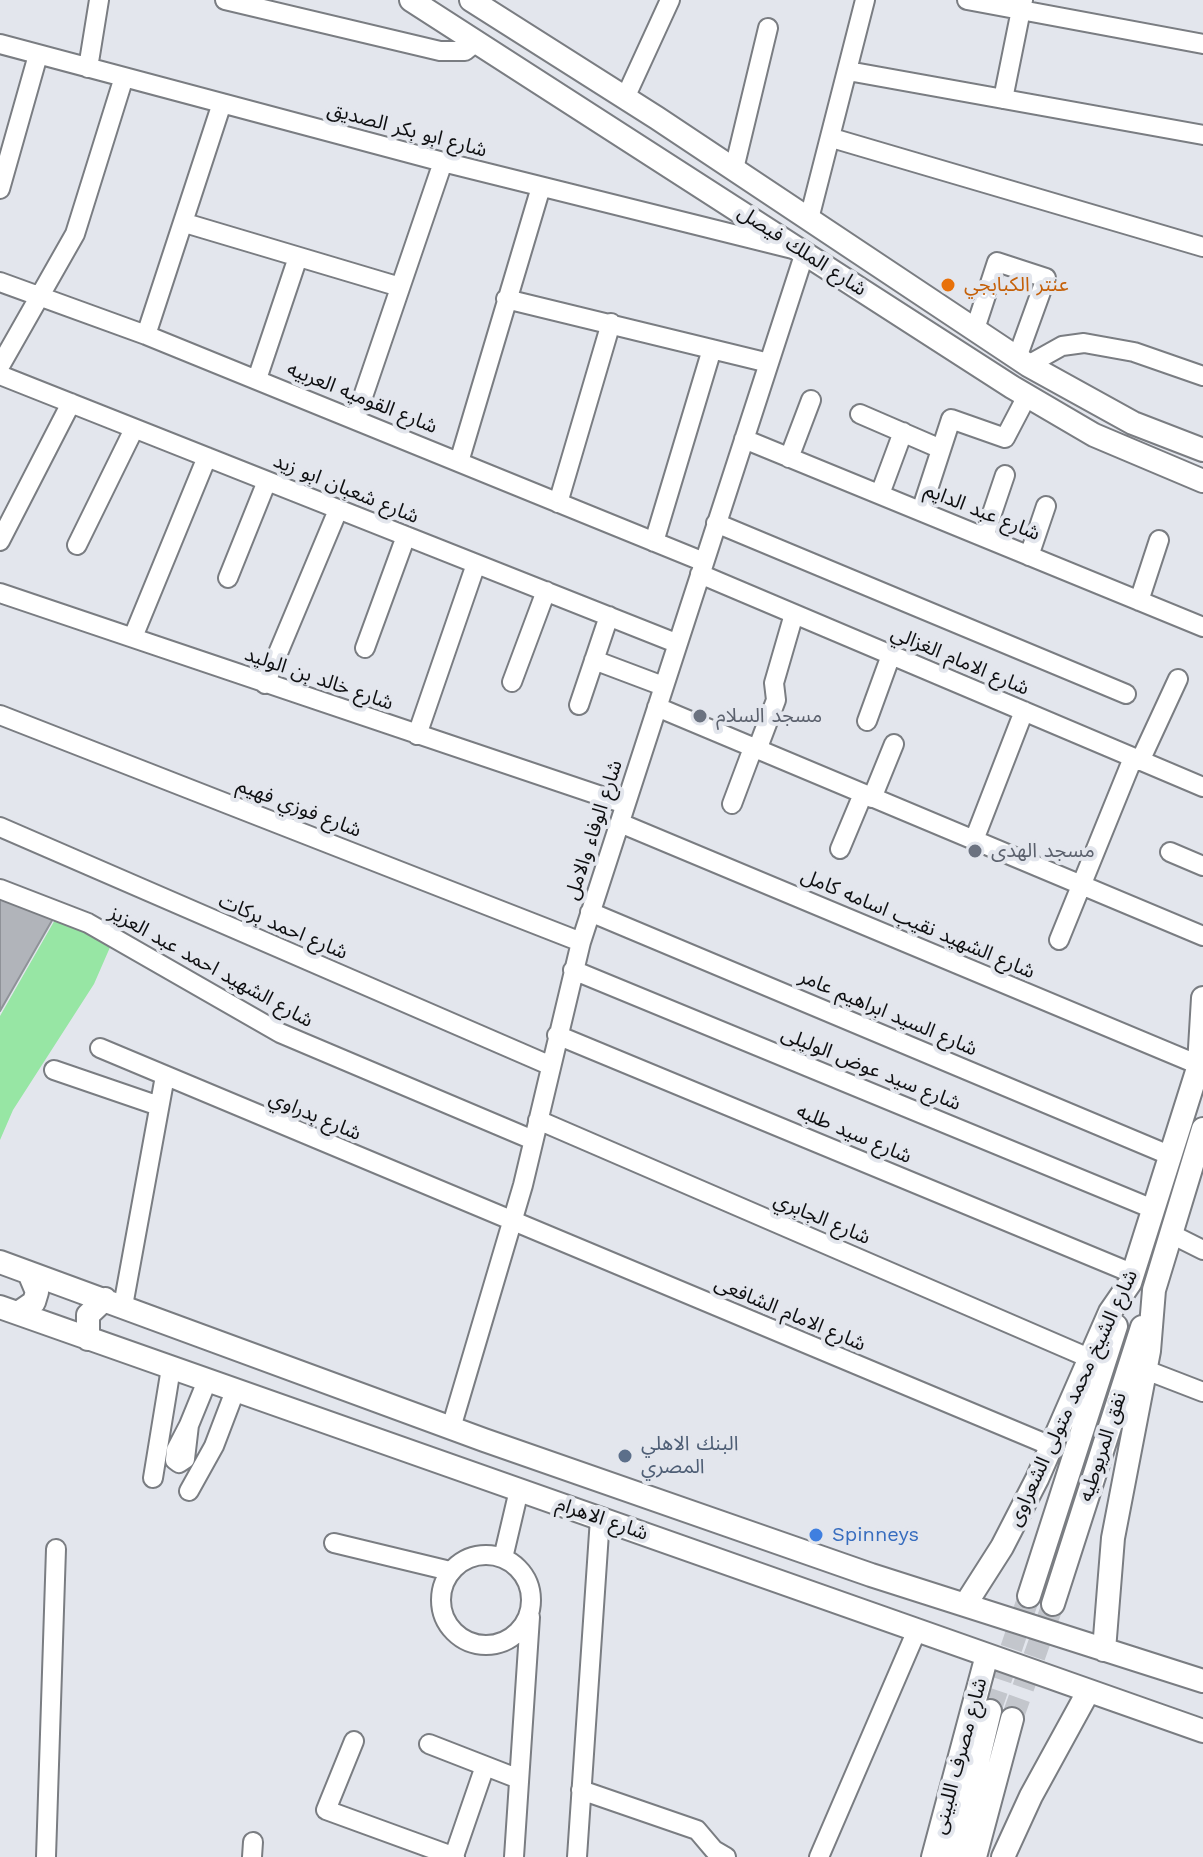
<!DOCTYPE html>
<meta charset="utf-8">
<style>
body{margin:0}
canvas{display:block;background:#e3e6ed}
</style>
<canvas width="1203" height="1857"></canvas>
<script>
const c = document.querySelector('canvas').getContext('2d');
c.lineJoin = 'round';
function fill(path, color) {
  c.fillStyle = color;
  c.fill(path, 'evenodd');
}
function poly(rows) {
  const path = new Path2D();
  for (const r of rows) {
    if (r.length === 3) {
      path.moveTo(r[0] + r[2], r[1]);
      path.arc(r[0], r[1], r[2], 0, 2 * Math.PI);
      continue;
    }
    path.moveTo(r[0], r[1]);
    for (let i = 2; i < r.length; i += 2) path.lineTo(r[i], r[i + 1]);
  }
  return path;
}
function trace(path, color, width, dash) {
  c.strokeStyle = color;
  c.lineWidth = width;
  c.lineCap = dash ? 'butt' : 'round';
  c.setLineDash(dash || []);
  c.stroke(path);
}
function label(font, color, halo, rows, align = 'center') {
  c.font = font + ' "Work Sans","Noto Sans Arabic",sans-serif';
  c.lineWidth = 8;
  c.setLineDash([]);
  c.textBaseline = 'middle';
  c.strokeStyle = halo;
  c.fillStyle = color;
  for (const [text, x, y, turn = 0] of rows) {
    c.save();
    c.translate(x, y);
    c.rotate((+turn || 0) * Math.PI / 180);
    c.textAlign = isNaN(turn) ? turn : align;
    if (halo) c.strokeText(text, 0, 0);
    c.fillText(text, 0, 0);
    c.restore();
  }
}
const green = poly([
 [56,918,111,945,94,984,13,1110,0,1140,0,1016]
]);
const building = poly([
 [0,895,54,917,0,1011,0,895]
]);
const majorTunnel = poly([
 [990,1711,1029,1596],
 [1012,1719,1053,1604]
]);
const minor = poly([
 [225,0,440,51,465,51,476,42],
 [967,0,1203,44],
 [0,44,443,162,805,252,581,942,523,1185,451,1428],
 [88,68,99,0],
 [848,71,1203,135],
 [625,98,670,0],
 [1003,99,1023,0],
 [832,138,1203,247],
 [734,169,768,28],
 [0,189,38,55],
 [809,219,865,0],
 [185,223,400,287],
 [0,282,146,335,704,562],
 [506,299,769,363],
 [975,329,997,262,1046,278,1017,358],
 [146,335,222,103],
 [1028,365,1062,346,1084,343,1134,352,1203,376],
 [0,366,75,234,124,77],
 [0,375,676,643],
 [257,379,298,257],
 [860,414,941,449],
 [355,420,443,162],
 [744,439,1203,627],
 [789,458,811,400],
 [459,462,541,187],
 [880,494,903,432],
 [558,503,611,323],
 [921,511,951,419,1005,438,1027,396],
 [716,523,1126,694],
 [984,537,1005,475],
 [0,541,71,403],
 [654,542,712,349],
 [77,545,134,429],
 [1029,556,1046,506],
 [700,574,1203,787],
 [228,578,267,481],
 [0,593,625,804],
 [1139,601,1159,540],
 [133,637,207,457],
 [365,648,406,536],
 [594,660,663,686],
 [512,682,546,591],
 [265,684,338,510],
 [579,705,609,616],
 [657,707,1203,936],
 [0,715,581,942],
 [867,721,891,655],
 [417,735,476,564],
 [757,750,776,700,774,683,794,614],
 [1140,761,1178,679],
 [872,798,894,744],
 [732,804,753,748],
 [620,823,1199,1065],
 [0,827,549,1065],
 [974,840,1024,711],
 [840,849,863,794],
 [1170,852,1203,866],
 [0,889,88,923,280,1033,533,1140],
 [590,912,1169,1155],
 [1059,940,1133,758],
 [573,970,1153,1209],
 [557,1035,1134,1274],
 [100,1048,1051,1446],
 [54,1070,159,1106],
 [538,1120,1089,1358],
 [1171,1234,1203,1250],
 [123,1306,165,1076],
 [1146,1370,1203,1392],
 [189,1425,185,1459,179,1463,175,1460,176,1450,189,1425],
 [189,1425,207,1381],
 [153,1478,171,1368],
 [189,1491,214,1446,235,1391],
 [334,1543,450,1571],
 [486,1600,45],
 [503,1558,519,1490],
 [354,1741,326,1810,455,1857],
 [429,1744,519,1779],
 [581,1790,697,1830,714,1850,726,1857],
 [454,1856,485,1766],
 [46,1857,56,1549],
 [252,1857,253,1842],
 [514,1857,530,1617],
 [577,1857,600,1518],
 [819,1857,917,1630]
]);
const major = poly([
 [411,0,1012,387,1094,435,1203,481],
 [471,0,657,118,1028,365,1133,423,1203,450],
 [0,1262,484,1440,871,1575,1203,1681],
 [0,1307,1203,1731],
 [18,1313,34,1302,37,1292,29,1273],
 [88,1339,88,1315,105,1299],
 [1029,1596,1116,1326],
 [1053,1604,1142,1327],
 [965,1605,1002,1547,1037,1479,1110,1312,1130,1283,1199,1065,1203,998],
 [1104,1650,1113,1538,1149,1351,1154,1290,1203,1129],
 [933,1857,987,1655],
 [955,1857,990,1711],
 [975,1857,1012,1719],
 [1003,1857,1031,1796,1088,1692]
]);
const markers = [
 [948,285,8,"#e8710a"],
 [700,716,8,"#6b7280"],
 [975,851,8,"#6b7280"],
 [625,1456,8,"#5c6f8a"],
 [816,1535,8,"#3f7fe0"]
];
const streetNames = [
 ["شارع ابو بكر الصديق",407,130,15],
 ["شارع الملك فيصل",802,251,33],
 ["شارع القوميه العربيه",362,398,22],
 ["شارع شعبان ابو زيد",346,489,22],
 ["شارع عبد الدايم",982,512,22],
 ["شارع الامام الغزالي",960,661,23],
 ["شارع خالد بن الوليد",319,679,19],
 ["شارع فوزي فهيم",299,808,21],
 ["شارع الوفاء والامل",594,830,-72],
 ["شارع الشهيد نقيب اسامه كامل",918,924,23],
 ["شارع احمد بركات",283,927,23],
 ["شارع الشهيد احمد عبد العزيز",211,967,29],
 ["شارع السيد ابراهيم عامر",888,1013,23],
 ["شارع سيد عوض الوليلى",871,1069,22],
 ["شارع بدراوي",315,1116,23],
 ["شارع سيد طلبه",854,1134,23],
 ["شارع الجابري",822,1219,23],
 ["شارع الامام الشافعى",790,1314,23],
 ["شارع الشيخ محمد متولى الشعراوى",1073,1398,-65],
 ["نفق المريوطيه",1103,1447,-72],
 ["شارع الاهرام",602,1519,19],
 ["شارع مصرف اللبينى",960,1756,-75]
];
const foodNames = [
 ["عنتر الكبابجي",964,285]
];
const worshipNames = [
 ["مسجد السلام",716,716],
 ["مسجد الهدى",991,851]
];
const serviceNames = [
 ["البنك الاهلي",641,1444],
 ["المصري",641,1467]
];
const shopNames = [
 ["Spinneys",832,1535]
];
fill(green, '#97e6a4');
fill(building, '#b1b4ba');
trace(building, '#8f9298', 2);
trace(majorTunnel, '#c3c6cc', 22, [22, 11]);
trace(minor, '#7a7d82', 22);
trace(major, '#7a7d82', 26);
trace(minor, '#fff', 18);
trace(major, '#fff', 22);
for (const [x, y, r, color] of markers) {
  const dot = new Path2D();
  dot.arc(x, y, r, 0, 2 * Math.PI);
  c.fillStyle = color;
  c.fill(dot);
  trace(dot, '#e3e6ed', 3);
}
label('20px', '#0e0f11', '#e3e6ed', streetNames);
label('20px', '#c56008', '#e3e6ed', foodNames, 'left');
label('20px', '#5b616d', '#e3e6ed', worshipNames, 'left');
label('20px', '#4e5e75', '#e3e6ed', serviceNames, 'left');
label('20px', '#366cbe', '#e3e6ed', shopNames, 'left');
</script>
